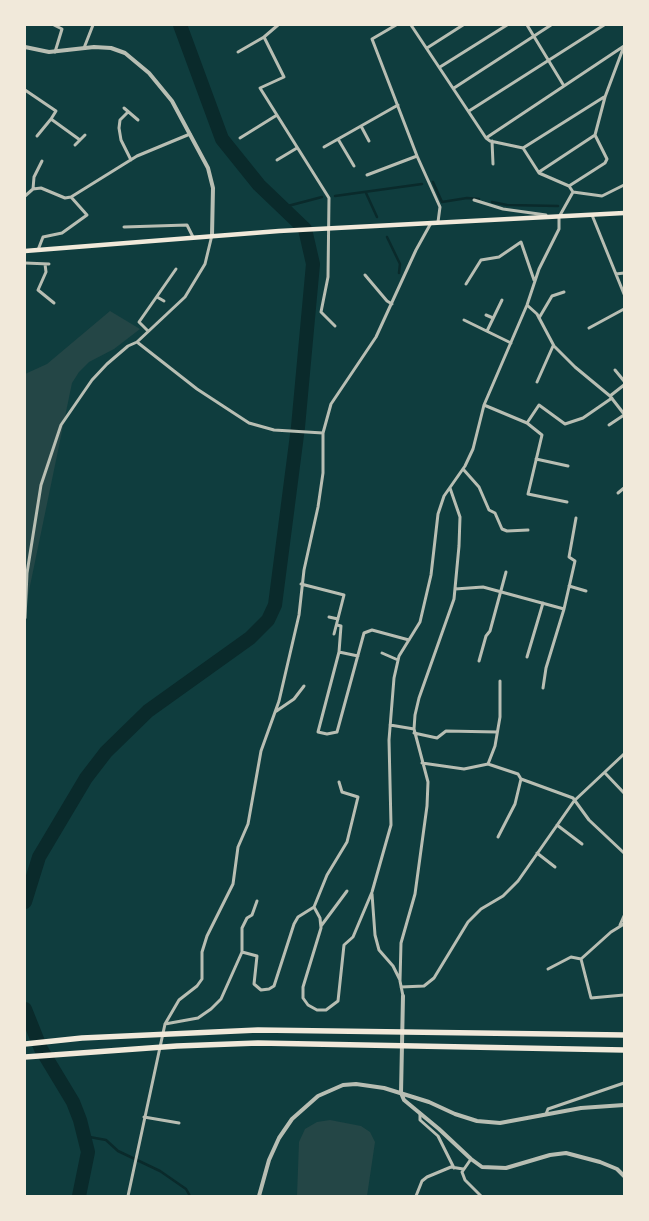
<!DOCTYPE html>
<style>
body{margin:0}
#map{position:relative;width:649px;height:1221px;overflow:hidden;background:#0f3d3e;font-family:Arial,sans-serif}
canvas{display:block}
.frame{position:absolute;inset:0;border:26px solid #f1e9da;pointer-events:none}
</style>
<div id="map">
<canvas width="649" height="1221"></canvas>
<div class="frame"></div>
</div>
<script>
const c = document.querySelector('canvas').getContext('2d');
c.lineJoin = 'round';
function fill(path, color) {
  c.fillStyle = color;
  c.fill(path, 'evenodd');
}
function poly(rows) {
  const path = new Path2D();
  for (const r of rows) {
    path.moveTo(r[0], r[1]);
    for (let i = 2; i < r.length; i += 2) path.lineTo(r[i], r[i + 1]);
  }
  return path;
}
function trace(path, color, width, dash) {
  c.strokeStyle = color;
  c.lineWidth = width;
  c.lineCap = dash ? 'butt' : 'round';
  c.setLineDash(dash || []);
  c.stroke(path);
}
const green = poly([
 [110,311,140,329,114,349,89,362,79,372,72,383,25,610,25,374,47,364],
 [330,1120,361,1126,370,1132,375,1142,367,1196,297,1196,299,1142,305,1129,317,1122]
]);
const stream = poly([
 [433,182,442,202,467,198,479,199],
 [366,193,377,217],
 [335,196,422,184],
 [492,202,507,205,558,206],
 [284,207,322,197],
 [387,237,400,264,399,273],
 [84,1136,106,1140,118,1151,160,1171,186,1189,190,1196]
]);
const river = poly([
 [25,902,39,857,86,778,106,752,148,711,250,638,268,620,275,605,298,427,313,264,305,229,259,185,222,139,180,25],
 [25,1009,41,1049,73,1102,80,1120,88,1152,79,1196]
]);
const minor = poly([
 [54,25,62,29,55,52],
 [278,25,264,37,284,77,260,88,329,198,328,277,321,312,335,326],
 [396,25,372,39,417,156,440,207,438,222],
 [411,25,486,138,490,141,523,148,539,173,569,186,573,192],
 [527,25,564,86],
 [84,48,93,25],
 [427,48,463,25],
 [238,52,264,37],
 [440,67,507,25],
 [454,88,551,25],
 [25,90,56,111,51,119,80,140],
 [124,108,138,120],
 [469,111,604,25],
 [128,112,120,120,119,128,121,140,131,160],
 [361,126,369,141],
 [37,136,51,119],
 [240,138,277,115],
 [486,138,624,46],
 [338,139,354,166],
 [492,141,493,164],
 [75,145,85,135],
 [324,147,398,105],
 [523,148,604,97],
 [277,160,297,148],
 [539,172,595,135,605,97,624,46],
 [367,175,417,156],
 [569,186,605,163,607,159,595,135],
 [33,189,34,177,42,161],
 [573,192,602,196,624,185],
 [25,196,33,189,41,188,65,198,71,197,137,156,190,134],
 [474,200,503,209,546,215],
 [592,215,624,294],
 [124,227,187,225,193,237],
 [38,250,43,237,62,233,87,215,71,197],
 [25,263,49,264],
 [45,264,46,272,38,290,54,303],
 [616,274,624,273],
 [365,275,387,301,392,304],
 [466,284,481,260,499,257,521,242,534,280],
 [157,297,164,301],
 [527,305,537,314,554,346,575,367,610,396,624,414],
 [486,315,493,318],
 [539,318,552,296,564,292],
 [464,320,511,343],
 [589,328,624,309],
 [148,331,139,322,176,269],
 [487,331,502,300],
 [137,342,197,389,249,423,274,430,323,433],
 [615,370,624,381],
 [537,382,553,346],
 [610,396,624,385],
 [484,405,527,423,542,435,528,494,567,502],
 [527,423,539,405,565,424,583,418,612,398],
 [609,425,624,415],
 [536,459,568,466],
 [463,469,479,487,489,510,495,513,502,529,507,531,528,530],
 [618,493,624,488],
 [301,584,344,595,334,634],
 [569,586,586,591],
 [455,589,483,587,564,609],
 [329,617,338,619],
 [25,618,27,573,41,485,61,425,92,380,107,364,128,346,137,342,185,297,205,264,212,235],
 [337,625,341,626,339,652,358,656],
 [339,652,318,732,327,734,337,732,364,633,372,630,409,640],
 [382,653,398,660],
 [527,657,543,603],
 [479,661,486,636,490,631,506,572],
 [543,688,546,668,564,609,575,561,569,557,576,518],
 [275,712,294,699,304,686],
 [390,725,414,729],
 [414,733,437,738,446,731,497,732],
 [422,763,464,769,488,764,518,774,521,779,573,798,589,820,624,853],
 [488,764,495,746,500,717,500,681],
 [605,773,624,793],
 [557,825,582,844],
 [498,837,515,804,521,779],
 [537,853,555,867],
 [372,894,375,935,379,950,393,966,400,980],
 [314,907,327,875,347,842,358,797,342,792,339,782],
 [620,925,624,916],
 [321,926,347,891],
 [242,952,242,928,247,918,252,915,257,901],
 [581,959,591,998,624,995],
 [548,969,571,957,581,959,611,932,624,924],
 [401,987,424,986,434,978,468,922,481,909,503,896,518,881,574,801,624,754],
 [403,996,400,981,401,943,415,894,427,806,428,782,414,729,415,715,419,698,454,599,459,546,460,517,450,488],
 [165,1024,198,1018,211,1009,221,999,242,952,257,956,254,984,261,990,269,989,274,986,294,924,298,917,314,907,320,918,321,928,303,987,303,998,308,1005,317,1010,326,1010,338,1001,344,945,353,937,372,892,391,825,389,740,394,678,399,656,420,622,431,575,438,514,444,496,465,466,473,449,484,405,527,305,539,269,559,229,559,217,573,192],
 [420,1113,420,1120,438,1136,454,1168],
 [546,1114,548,1109,624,1083],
 [144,1117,179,1123],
 [471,1159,462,1172,465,1180,481,1196],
 [128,1196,165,1024,179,1000,197,986,202,979,202,952,207,936,233,884,238,847,248,824,261,751,279,701,299,615,304,570,318,507,323,473,323,433,331,404,376,337,416,250,431,223],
 [416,1196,422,1181,427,1177,451,1167,463,1169]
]);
const tertiary = poly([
 [25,47,49,52,94,47,111,48,125,53,149,73,172,101,208,168,213,188,212,235],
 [403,996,401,1093,404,1100,439,1129,471,1159,482,1167,506,1168,550,1155,566,1153,600,1162,617,1169,624,1176],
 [259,1196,269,1160,279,1138,292,1119,318,1096,343,1085,356,1084,384,1088,429,1102,455,1114,477,1121,500,1123,581,1108,624,1105]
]);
const secondary = poly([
 [25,251,279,231,624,213]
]);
const motorway = poly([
 [25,1044,82,1038,258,1030,624,1035],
 [25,1057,177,1046,258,1043,624,1050]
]);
fill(green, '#244646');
trace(stream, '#0a2a2b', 2.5);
trace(river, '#0a2a2b', 14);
trace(minor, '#b8beb3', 3);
trace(tertiary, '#b8beb3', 4);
trace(secondary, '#f1e9da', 4.5);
trace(motorway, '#f1e9da', 5.5);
</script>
